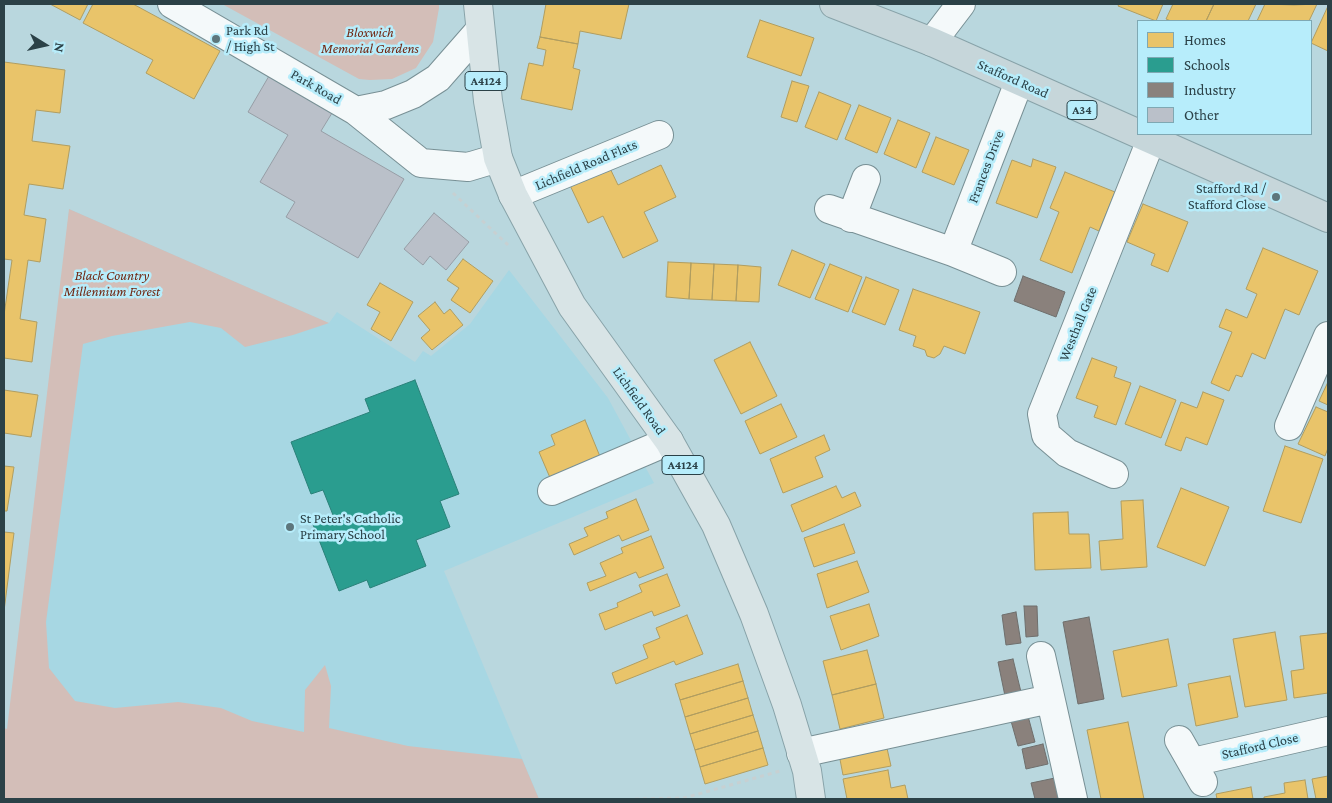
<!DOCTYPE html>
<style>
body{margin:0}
#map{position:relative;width:1332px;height:803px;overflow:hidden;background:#b9d7de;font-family:"Crimson Pro",serif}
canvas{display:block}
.frame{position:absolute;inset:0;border:5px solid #2b4147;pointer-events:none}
.legend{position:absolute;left:1137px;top:20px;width:175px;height:115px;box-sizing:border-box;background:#b7edfb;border:1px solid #7fa8b3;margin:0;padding:6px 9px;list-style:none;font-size:15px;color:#2b4147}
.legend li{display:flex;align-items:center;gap:10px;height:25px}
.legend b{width:25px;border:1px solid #7fa8b3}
.north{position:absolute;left:20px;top:20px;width:50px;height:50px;-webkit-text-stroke:4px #b7edfb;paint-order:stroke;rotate:100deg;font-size:14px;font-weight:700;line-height:20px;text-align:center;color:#2b4147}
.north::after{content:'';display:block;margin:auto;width:18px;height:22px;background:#2b4147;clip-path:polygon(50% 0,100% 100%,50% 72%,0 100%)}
</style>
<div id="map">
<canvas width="1332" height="803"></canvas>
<div class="frame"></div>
<ul class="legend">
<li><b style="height:14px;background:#e9c46a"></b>Homes</li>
<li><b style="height:14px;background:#2a9d8f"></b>Schools</li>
<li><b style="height:14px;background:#8a817c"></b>Industry</li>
<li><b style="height:14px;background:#bac0c9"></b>Other</li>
</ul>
<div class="north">N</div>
</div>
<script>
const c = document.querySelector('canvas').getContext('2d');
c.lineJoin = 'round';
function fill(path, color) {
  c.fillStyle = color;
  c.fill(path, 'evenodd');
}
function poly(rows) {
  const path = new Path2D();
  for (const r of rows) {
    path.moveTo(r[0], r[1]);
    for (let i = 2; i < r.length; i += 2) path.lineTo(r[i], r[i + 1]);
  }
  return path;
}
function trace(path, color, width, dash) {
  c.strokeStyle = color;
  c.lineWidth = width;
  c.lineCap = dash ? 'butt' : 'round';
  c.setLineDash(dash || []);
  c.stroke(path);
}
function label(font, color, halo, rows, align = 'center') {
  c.font = font + ' "Crimson Pro",serif';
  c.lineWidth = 5;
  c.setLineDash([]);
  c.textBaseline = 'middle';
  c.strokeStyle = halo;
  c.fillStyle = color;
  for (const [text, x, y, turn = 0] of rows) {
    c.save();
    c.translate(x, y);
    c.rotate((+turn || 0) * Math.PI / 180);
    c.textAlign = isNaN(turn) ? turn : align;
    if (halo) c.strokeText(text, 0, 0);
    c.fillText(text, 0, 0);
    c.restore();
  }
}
const built = poly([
 [69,209,329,323,337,312,415,362,423,351,431,356,470,324,509,270,608,398,654,483,444,571,539,799,24,731]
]);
const green = poly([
 [222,4,439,4,439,8,433,42,416,68,392,79,370,80,359,79],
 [69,209,329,323,293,335,245,347,221,328,190,322,112,336,83,344,46,622,49,668,75,701,115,708,178,702,221,708,252,721,304,732,305,690,325,665,331,686,329,728,408,746,522,759,539,799,4,799,4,728,7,729]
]);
const homes = poly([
 [50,4,88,4,80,20,50,4],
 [93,4,133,4,220,51,194,99,146,73,153,60,83,23,93,4],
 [546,4,629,4,621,39,580,31,578,44,540,37,546,4],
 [1119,4,1163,4,1156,21,1118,6,1119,4],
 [1173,4,1214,4,1206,21,1171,21,1166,19,1173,4],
 [1214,4,1256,4,1248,21,1206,21,1214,4],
 [1265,4,1294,5,1317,4,1309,21,1257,21,1265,4],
 [1328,6,1328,51,1311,43,1328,6],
 [760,20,814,38,801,76,747,57,760,20],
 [540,37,578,44,573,68,580,70,572,110,521,99,529,63,543,66,546,50,537,48,540,37],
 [4,62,65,70,60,113,36,110,32,141,70,146,63,189,29,184,24,215,46,219,40,262,28,260,20,319,37,322,32,362,4,358,4,315,12,260,4,259,4,62],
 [792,81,809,86,797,122,781,117,792,81],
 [819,92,851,105,837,140,805,127,819,92],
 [859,105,891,118,877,153,845,139,859,105],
 [898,120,930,133,916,168,884,154,898,120],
 [936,137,969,150,954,185,922,172,936,137],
 [1033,159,1056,167,1037,218,996,203,1012,160,1031,167,1033,159],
 [606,160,618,185,661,165,676,197,644,212,658,241,623,258,603,216,588,223,567,179,606,160],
 [1065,172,1115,192,1099,231,1090,227,1072,273,1040,260,1059,212,1050,208,1065,172],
 [1143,204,1188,222,1168,272,1151,265,1155,254,1127,242,1143,204],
 [1263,248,1318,271,1299,315,1285,309,1265,359,1252,353,1242,377,1236,375,1229,391,1211,383,1232,332,1219,327,1226,309,1247,318,1257,294,1246,289,1263,248],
 [792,250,825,264,810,298,778,285,792,250],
 [463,259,493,281,470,313,451,300,459,288,447,280,463,259],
 [668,262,691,263,689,299,666,297,668,262],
 [691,263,714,264,712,300,689,299,691,263],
 [714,264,738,265,736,301,712,300,714,264],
 [830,264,862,277,848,312,815,299,830,264],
 [738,265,761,267,759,302,736,301,738,265],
 [866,277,899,290,885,325,852,312,866,277],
 [380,283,413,302,391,341,371,329,380,312,367,305,380,283],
 [913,289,980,312,965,354,944,346,940,354,934,358,927,356,925,350,913,346,916,336,899,330,913,289],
 [435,302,444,314,450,309,463,325,432,350,421,338,430,330,418,316,435,302],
 [750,342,777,396,741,414,714,360,750,342],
 [1092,358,1117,367,1114,377,1131,383,1116,425,1094,417,1098,406,1076,398,1092,358],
 [1328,382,1328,405,1319,401,1328,382],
 [1140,386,1176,400,1161,438,1125,424,1140,386],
 [4,390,38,395,31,437,4,433,4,390],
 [1203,392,1224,400,1207,445,1186,437,1181,451,1165,445,1181,402,1197,408,1203,392],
 [781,404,797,437,760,454,745,421,781,404],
 [1316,407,1328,412,1328,448,1325,456,1298,444,1316,407],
 [585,420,601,459,551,480,539,452,555,445,551,435,585,420],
 [824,435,830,450,815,457,823,477,783,493,770,459,824,435],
 [1285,446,1323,459,1301,523,1263,511,1285,446],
 [4,466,14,467,7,511,4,511,4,466],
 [836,486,842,498,855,492,861,506,802,532,791,505,836,486],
 [1181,488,1229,507,1205,566,1157,547,1181,488],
 [636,499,649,530,622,541,619,535,574,555,569,544,588,536,584,528,608,518,606,512,636,499],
 [1143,500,1147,567,1101,570,1099,541,1123,539,1121,501,1143,500],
 [1068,512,1069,534,1089,534,1091,568,1035,570,1033,513,1068,512],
 [844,524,855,553,814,567,804,538,844,524],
 [4,532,14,533,4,611,4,532],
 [651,536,664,568,639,578,636,572,590,591,587,583,606,576,600,563,623,553,621,548,651,536],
 [857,561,869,592,827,608,817,574,857,561],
 [667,574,680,606,654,616,652,611,605,630,599,614,618,607,617,603,642,592,639,585,667,574],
 [869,604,879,636,841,650,830,616,869,604],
 [687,615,703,654,676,665,674,661,616,684,612,673,648,658,643,645,660,638,656,628,687,615],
 [1275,632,1287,700,1245,707,1233,639,1275,632],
 [1328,633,1328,693,1294,698,1291,671,1304,669,1300,636,1328,633],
 [1168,639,1177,686,1122,697,1113,651,1168,639],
 [867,650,876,684,832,695,823,661,867,650],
 [738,664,743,681,680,700,675,684,738,664],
 [1230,676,1238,717,1196,726,1188,684,1230,676],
 [743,681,748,698,685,717,680,700,743,681],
 [876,684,884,718,840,729,832,695,876,684],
 [748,698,753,715,690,734,685,717,748,698],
 [753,715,758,731,695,750,690,734,753,715],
 [1128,722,1144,799,1101,799,1087,730,1128,722],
 [758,731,763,748,700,767,695,750,758,731],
 [884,735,891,766,843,775,837,744,884,735],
 [763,748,768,765,705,784,700,767,763,748],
 [888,770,891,788,905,785,908,799,847,799,843,779,888,770],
 [1328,776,1328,799,1316,799,1312,779,1328,776],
 [1305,780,1308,799,1264,799,1264,797,1285,793,1284,783,1305,780],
 [1251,787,1253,799,1217,799,1216,794,1251,787]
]);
const schools = poly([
 [415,380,459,494,440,501,450,527,416,540,426,566,370,588,367,580,339,591,312,522,333,515,323,490,311,494,291,442,370,412,365,399,415,380]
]);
const industry = poly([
 [1023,276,1065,292,1056,317,1014,301,1023,276],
 [1024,606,1037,606,1038,636,1026,637,1024,606],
 [1016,612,1021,643,1006,645,1002,615,1016,612],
 [1089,617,1104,699,1078,704,1063,622,1089,617],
 [1013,659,1021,692,1005,696,998,662,1013,659],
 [1028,716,1035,742,1018,746,1011,721,1028,716],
 [1043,744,1048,764,1026,769,1022,749,1043,744],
 [1055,778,1060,799,1035,799,1031,783,1055,778]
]);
const building = poly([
 [269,76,332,113,321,131,404,179,358,258,286,217,295,202,260,182,288,135,248,112,269,76],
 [434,213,469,242,446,270,430,256,423,265,404,249,434,213]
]);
const path = poly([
 [453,193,508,245],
 [635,799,684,798,780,771]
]);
const minor = poly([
 [172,4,356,111,421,163,468,167,498,158],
 [932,42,961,4],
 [356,111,386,105,413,94,438,78,480,30],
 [513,195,659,135],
 [829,209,953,252,1002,272],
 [851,218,866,179],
 [953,252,1019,82],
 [1289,426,1328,336],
 [1114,474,1067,453,1046,435,1042,414,1151,140],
 [552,491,669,441],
 [1041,656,1073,799],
 [1179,740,1203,782],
 [801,753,1050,699],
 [1193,762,1328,731]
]);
const major = poly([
 [478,4,488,101,498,158,513,195,572,306,669,441,716,525,754,614,787,705,807,771,811,799]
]);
const highway = poly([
 [834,4,932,42,1328,218]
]);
const markers = [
 [216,39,5,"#5d767c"],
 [1276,197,5,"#5d767c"],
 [290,527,5,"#5d767c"]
];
const shields = [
 [486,81,42],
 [1082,110,30],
 [683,465,42]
];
const shieldNames = [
 ["A4124",486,81],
 ["A34",1082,110],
 ["A4124",683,465]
];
const poiNames = [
 ["Park Rd",226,31],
 ["/ High St",226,47],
 ["Stafford Rd /",1266,189,"right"],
 ["Stafford Close",1266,205,"right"],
 ["St Peter's Catholic",300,519],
 ["Primary School",300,535]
];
const parkNames = [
 ["Bloxwich",370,33],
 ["Memorial Gardens",370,49],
 ["Black Country",112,276],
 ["Millennium Forest",112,292]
];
const streetNames = [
 ["Stafford Road",1013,79,24],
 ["Park Road",316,87,30],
 ["Lichfield Road Flats",586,165,-23],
 ["Frances Drive",986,167,-69],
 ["Westhall Gate",1078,324,-68],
 ["Lichfield Road",639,401,54],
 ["Stafford Close",1260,746,-13]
];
fill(built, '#a7d7e3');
fill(green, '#d3beb8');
fill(homes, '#e9c46a');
trace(homes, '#b09d60', 1);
fill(schools, '#2a9d8f');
trace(schools, '#2a8179', 1);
fill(industry, '#8a817c');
trace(industry, '#6e6e6c', 1);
fill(building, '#bac0c9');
trace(building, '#969da5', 1);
trace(minor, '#789095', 30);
trace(major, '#88a3a9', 30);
trace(highway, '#88a3a9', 30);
trace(path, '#c7d0d2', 3, [4, 4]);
trace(minor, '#f4f9fa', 28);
trace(major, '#d8e4e6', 28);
trace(highway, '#c6d6da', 28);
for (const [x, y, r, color] of markers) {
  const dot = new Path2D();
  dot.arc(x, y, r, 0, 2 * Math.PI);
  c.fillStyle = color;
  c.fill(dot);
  trace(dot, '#b7edfb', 2);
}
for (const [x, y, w] of shields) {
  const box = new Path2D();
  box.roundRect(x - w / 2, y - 9.5, w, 19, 4);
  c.fillStyle = '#b7edfb';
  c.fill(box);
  trace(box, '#2b4147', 1);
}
label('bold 12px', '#2b4147', null, shieldNames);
label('14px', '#2b4147', '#b7edfb', poiNames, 'left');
label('italic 14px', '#712510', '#b7edfb', parkNames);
label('14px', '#2b4147', '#b7edfb', streetNames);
</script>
